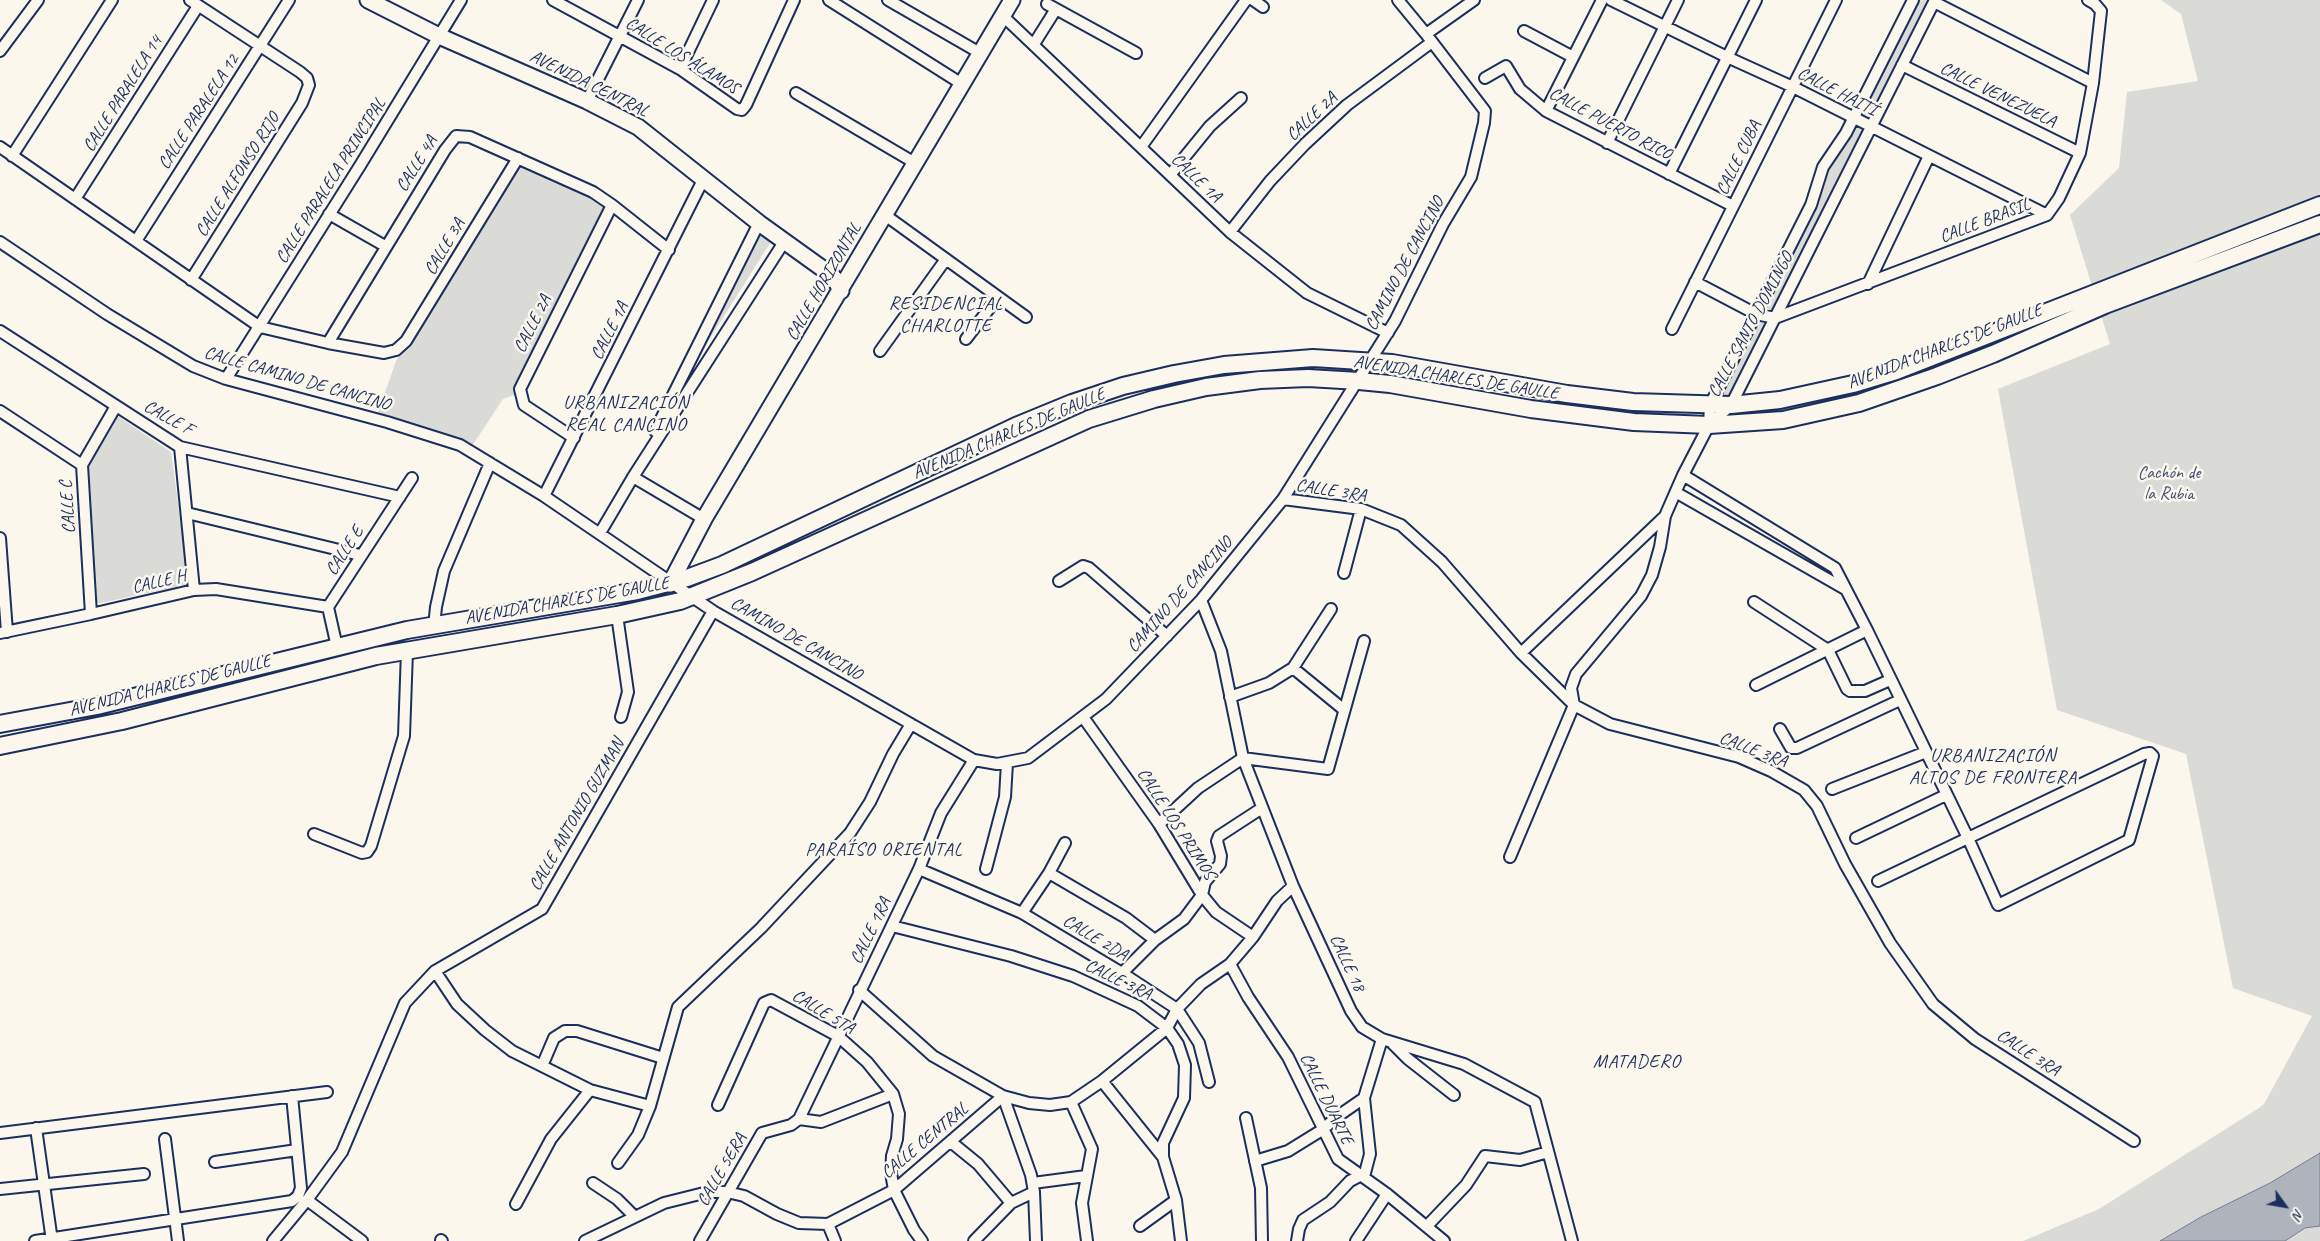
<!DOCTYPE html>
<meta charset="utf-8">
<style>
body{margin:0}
#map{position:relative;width:2320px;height:1241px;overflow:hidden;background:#fbf7ec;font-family:Caveat,sans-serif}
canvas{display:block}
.north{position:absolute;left:2260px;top:1181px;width:50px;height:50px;-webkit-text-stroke:4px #fbf7ec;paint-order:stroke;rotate:122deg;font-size:14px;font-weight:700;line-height:20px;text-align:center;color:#1b2f5e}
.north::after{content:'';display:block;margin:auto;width:18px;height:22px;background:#1b2f5e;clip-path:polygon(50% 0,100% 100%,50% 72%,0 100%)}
</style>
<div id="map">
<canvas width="2320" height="1241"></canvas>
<div class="north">N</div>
</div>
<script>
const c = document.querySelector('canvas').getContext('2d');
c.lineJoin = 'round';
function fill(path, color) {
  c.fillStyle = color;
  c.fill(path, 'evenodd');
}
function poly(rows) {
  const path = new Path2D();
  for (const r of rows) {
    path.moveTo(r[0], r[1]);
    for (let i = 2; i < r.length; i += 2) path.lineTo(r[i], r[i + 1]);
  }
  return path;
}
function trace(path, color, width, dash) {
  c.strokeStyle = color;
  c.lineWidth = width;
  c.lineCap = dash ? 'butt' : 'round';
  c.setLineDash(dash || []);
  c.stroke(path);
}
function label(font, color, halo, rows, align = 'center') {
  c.font = font + ' Caveat,sans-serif';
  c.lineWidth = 5;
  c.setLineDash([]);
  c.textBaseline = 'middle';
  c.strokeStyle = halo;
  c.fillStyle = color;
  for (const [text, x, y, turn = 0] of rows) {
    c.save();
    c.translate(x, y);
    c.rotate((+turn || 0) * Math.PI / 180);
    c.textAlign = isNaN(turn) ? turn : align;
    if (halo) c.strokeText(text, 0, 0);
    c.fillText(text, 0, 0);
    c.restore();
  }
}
const green = poly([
 [1914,0,1932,0,1730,403,1712,403],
 [2161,0,2320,0,2320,1241,2023,1241,2099,1209,2259,1108,2264,1104,2312,1016,2233,988,2186,754,2057,710,1998,389,2110,344,2070,215,2119,168,2127,92,2198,81,2181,14],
 [520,163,594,195,610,208,514,395,503,399,472,446,377,416,396,361],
 [754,226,772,240,656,424],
 [116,415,171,452,189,584,96,604,86,471]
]);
const water = poly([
 [2320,1153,2320,1226,2305,1228,2285,1241,2160,1241,2201,1217,2270,1183,2320,1153]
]);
const street = poly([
 [190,0,300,72,307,78,309,85,302,103,191,280],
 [553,0,680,69,737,109,742,110,746,105,794,0],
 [829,0,962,84],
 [888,0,980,53],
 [1253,0,1263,7],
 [1611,0,1727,57,1793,87,2047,215],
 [1934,2,2093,83],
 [1047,4,1136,53],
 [1003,16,1230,232,1307,293,1388,333],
 [1524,31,1573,57],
 [1426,34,1474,0],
 [1034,44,1056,9],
 [0,51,38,0],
 [1902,65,2080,153],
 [680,69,713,0],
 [1485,78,1506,66,1520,89,1546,111,1733,206],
 [796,93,915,163],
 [587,101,638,0],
 [1546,111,1602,0],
 [1607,143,1678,0],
 [0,147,260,327,328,343,384,353,396,350,406,341,518,158],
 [1141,147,1246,0],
 [12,156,112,0],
 [1669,174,1756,0],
 [1170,175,1210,126,1241,98],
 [75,199,198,6],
 [329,214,385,246],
 [885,215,1026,317],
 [1230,232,1270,181,1305,144,1347,105,1432,42],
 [136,241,289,0],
 [0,242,107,314,193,366,226,379,387,422,460,445,544,496,713,611,542,909,435,971,405,1003,342,1152,307,1200,273,1241],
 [1695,282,1756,314,1775,318,2047,215,2059,198,2080,153,2093,83,2101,11,2095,4,2088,0],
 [1868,284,1929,156],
 [1672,329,1836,0],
 [0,331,180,447,400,497],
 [966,339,998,297],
 [328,343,445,150,456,136,470,137,593,192,612,205,669,250],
 [880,351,946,259],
 [226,379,361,164,461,0],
 [0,411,82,465],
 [1709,425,1710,405,1811,205,1823,167,1846,133,1913,0],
 [655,431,759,223],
 [574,438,524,405,520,389,612,205],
 [180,447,194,590],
 [1683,475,1835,568,1867,630,1968,838,1998,905,2129,840,2153,756,2150,753,2144,754,1968,838,1878,881],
 [633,477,704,519],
 [1677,493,1845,589],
 [544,496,703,180],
 [1283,499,1361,509,1401,525,1442,562,1521,653,1574,705,1610,724,1739,757,1771,771,1804,790,1817,806,1845,864,1890,943,1933,1004,1975,1039,2134,1141],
 [187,513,360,555],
 [600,533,633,477,784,242],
 [0,538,7,632],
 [1344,573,1361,509],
 [1059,581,1083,566,1089,568,1167,636],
 [1201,600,1221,651,1243,758,1293,886,1351,1011,1362,1027,1382,1039,1464,1064,1535,1102,1572,1241],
 [1754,602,1828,650,1847,689,1850,691,1865,691,1890,680],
 [713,611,974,760,997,764,1028,758,1106,699,1201,600,1283,499,1395,321,1443,224,1471,177,1484,123,1485,111,1426,34,1398,0],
 [91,614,82,465,116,406],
 [617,615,628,692,621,717],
 [434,627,436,607,444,571,490,463],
 [0,633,91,614,194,590,216,589,328,607],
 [337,647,328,607,412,478],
 [1521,653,1665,516],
 [1293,668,1343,709],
 [1756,685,1867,630],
 [1230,697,1269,683,1293,668,1331,609],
 [1083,717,1159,824,1202,895,1216,912,1253,937],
 [1780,729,1791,748,1797,748,1900,700],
 [1832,789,1926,752],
 [1159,824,1198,788,1243,758,1328,769,1364,641],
 [314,834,362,853,367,852,371,846,404,736,407,651],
 [1856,838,1946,795],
 [1510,857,1574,705,1571,688,1576,674,1641,596,1652,575,1660,547,1665,516,1683,475,1709,425,1731,405,1935,0],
 [919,869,1022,913,1122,973,1177,1009,1199,1043,1209,1082],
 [986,869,1005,797,1007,763],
 [1049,873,1126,918,1155,940],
 [1022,913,1049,873,1065,843],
 [892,926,1011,956,1073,976,1138,1006,1167,1028,1178,1044,1185,1065,1184,1098,1163,1143,1163,1157,1176,1200,1181,1241],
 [1230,964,1248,997,1288,1057,1338,1159,1387,1194,1444,1241],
 [435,971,457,1004,485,1030,512,1051,590,1090,650,1106],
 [1122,973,1155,940,1184,919,1202,895,1205,882,1220,864,1221,856,1217,841,1219,836,1262,808],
 [859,990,933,1056,1003,1096,1031,1175,1034,1192,1036,1241],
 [1392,1043,1408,1059,1454,1095],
 [542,1066,554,1038,565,1031,577,1031,663,1058],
 [1102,1081,1163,1157],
 [1071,1102,1092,1149,1082,1203,1087,1241],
 [718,1105,764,1003,771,1000,838,1036,867,1062,893,1094,899,1114,897,1139,892,1156,891,1173,894,1190,914,1230,922,1241],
 [1246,1118,1261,1188,1262,1241],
 [799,1119,919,869,941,813,974,760],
 [36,1128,52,1241],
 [0,1133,327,1092],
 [165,1139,178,1241],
 [951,1142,978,1164,1011,1203],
 [1255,1161,1288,1151,1322,1130,1338,1116,1364,1098],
 [215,1162,297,1150],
 [618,1163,638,1135,650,1106,678,1007,761,928,850,833,870,802,893,754,911,724],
 [593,1183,617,1199,634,1216],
 [1033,1183,1086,1176],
 [0,1189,144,1174],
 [307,1200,362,1241],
 [516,1204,551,1139,590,1090],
 [828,1224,835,1241],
 [1140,1226,1176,1200],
 [1427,1226,1466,1185,1485,1156,1520,1160,1548,1152],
 [441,1240,442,1241],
 [35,1241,292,1201,298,1196,301,1188,292,1096],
 [585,1241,664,1203,708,1192,727,1192,744,1196,777,1214,799,1223,828,1224,894,1190,1003,1096,1029,1103,1050,1105,1071,1102,1102,1081,1167,1028,1177,1009,1201,984,1230,964,1253,937,1277,901,1293,886],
 [700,1241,762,1133,791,1125,799,1119,821,1122,893,1094],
 [974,1241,1011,1203,1034,1192],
 [1297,1241,1299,1229,1303,1220,1330,1202,1350,1181,1365,1173,1370,1154,1364,1098,1382,1039],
 [1356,1241,1387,1194]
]);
const secondary = poly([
 [368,0,439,36,587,101,638,127,759,223,830,274,835,279,841,291],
 [670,584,704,519,1012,0]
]);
const primary = poly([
 [0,724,97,706,407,630,637,591,687,578,722,565,1016,426,1072,403,1123,386,1174,374,1224,365,1313,358,1392,363,1567,394,1633,402,1731,405,1780,400,1853,384,1896,371,2320,205],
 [0,746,122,721,376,656,617,615,680,601,752,572,1089,419,1154,399,1206,387,1260,380,1308,378,1359,381,1390,384,1531,409,1634,422,1709,425,1783,420,1859,403,1937,376,1993,354,2105,305,2320,224]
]);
const streetNames = [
 ["CALLE LOS ÁLAMOS",682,56,32],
 ["AVENIDA CENTRAL",589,84,26],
 ["CALLE HAITÍ",1837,92,27],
 ["CALLE PARALELA 14",123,94,-58],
 ["CALLE VENEZUELA",1998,95,26],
 ["CALLE PARALELA 12",199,112,-57],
 ["CALLE 2A",1312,117,-43],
 ["CALLE PUERTO RICO",1610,124,28],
 ["CALLE CUBA",1739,158,-64],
 ["CALLE 4A",417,164,-58],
 ["CALLE ALFONSO RIJO",238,175,-58],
 ["CALLE 1A",1196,178,44],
 ["CALLE PARALELA PRINCIPAL",331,181,-58],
 ["CALLE BRASIL",1985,221,-21],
 ["CALLE 3A",445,247,-59],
 ["CAMINO DE CANCINO",1405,264,-62],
 ["CALLE HORIZONTAL",824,282,-60],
 ["CALLE 2A",533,324,-63],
 ["CALLE SANTO DOMINGO",1751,325,-62],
 ["CALLE 1A",610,331,-63],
 ["AVENIDA CHARLES DE GAULLE",1945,347,-21],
 ["AVENIDA CHARLES DE GAULLE",1456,378,9],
 ["CALLE CAMINO DE CANCINO",297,379,16],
 ["CALLE F",168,418,29],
 ["AVENIDA CHARLES DE GAULLE",1009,434,-23],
 ["CALLE 3RA",1331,491,9],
 ["CALLE C",68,507,-94],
 ["CALLE E",345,551,-57],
 ["CALLE H",159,582,-13],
 ["CAMINO DE CANCINO",1180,595,-48],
 ["AVENIDA CHARLES DE GAULLE",567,601,-10],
 ["CAMINO DE CANCINO",796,639,30],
 ["AVENIDA CHARLES DE GAULLE",170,686,-14],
 ["CALLE 3RA",1753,750,21],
 ["CALLE ANTONIO GUZMAN",577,815,-60],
 ["CALLE LOS PRIMOS",1176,824,57],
 ["CALLE 1RA",871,931,-64],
 ["CALLE 2DA",1095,938,31],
 ["CALLE 18",1347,963,65],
 ["CALLE 3RA",1118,980,26],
 ["CALLE 5TA",823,1012,31],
 ["CALLE 3RA",2028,1053,33],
 ["CALLE DUARTE",1326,1099,64],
 ["CALLE CENTRAL",925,1141,-40],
 ["CALLE 5ERA",722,1170,-60]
];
const parkNames = [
 ["Cachón de",2169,473],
 ["la Rubia",2169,494]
];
const neighbourhoodNames = [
 ["RESIDENCIAL",946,304],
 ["CHARLOTTE",946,326],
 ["URBANIZACIÓN",626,403],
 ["REAL CANCINO",626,425],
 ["URBANIZACIÓN",1993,756],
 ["ALTOS DE FRONTERA",1993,778],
 ["PARAÍSO ORIENTAL",884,850],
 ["MATADERO",1637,1062]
];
fill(green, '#dadad7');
fill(water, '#afb3bb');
trace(water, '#747e96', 1);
trace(street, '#1b2f5e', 14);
trace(secondary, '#1b2f5e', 19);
trace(primary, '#1b2f5e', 20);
trace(street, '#fbf7ec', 10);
trace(secondary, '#fbf7ec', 15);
trace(primary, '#fbf7ec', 16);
label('18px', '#1b2f5e', '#fbf7ec', streetNames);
label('18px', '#415176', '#fbf7ec', parkNames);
c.letterSpacing = '1px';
label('19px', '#1b2f5e', '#fbf7ec', neighbourhoodNames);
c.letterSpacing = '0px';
</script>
